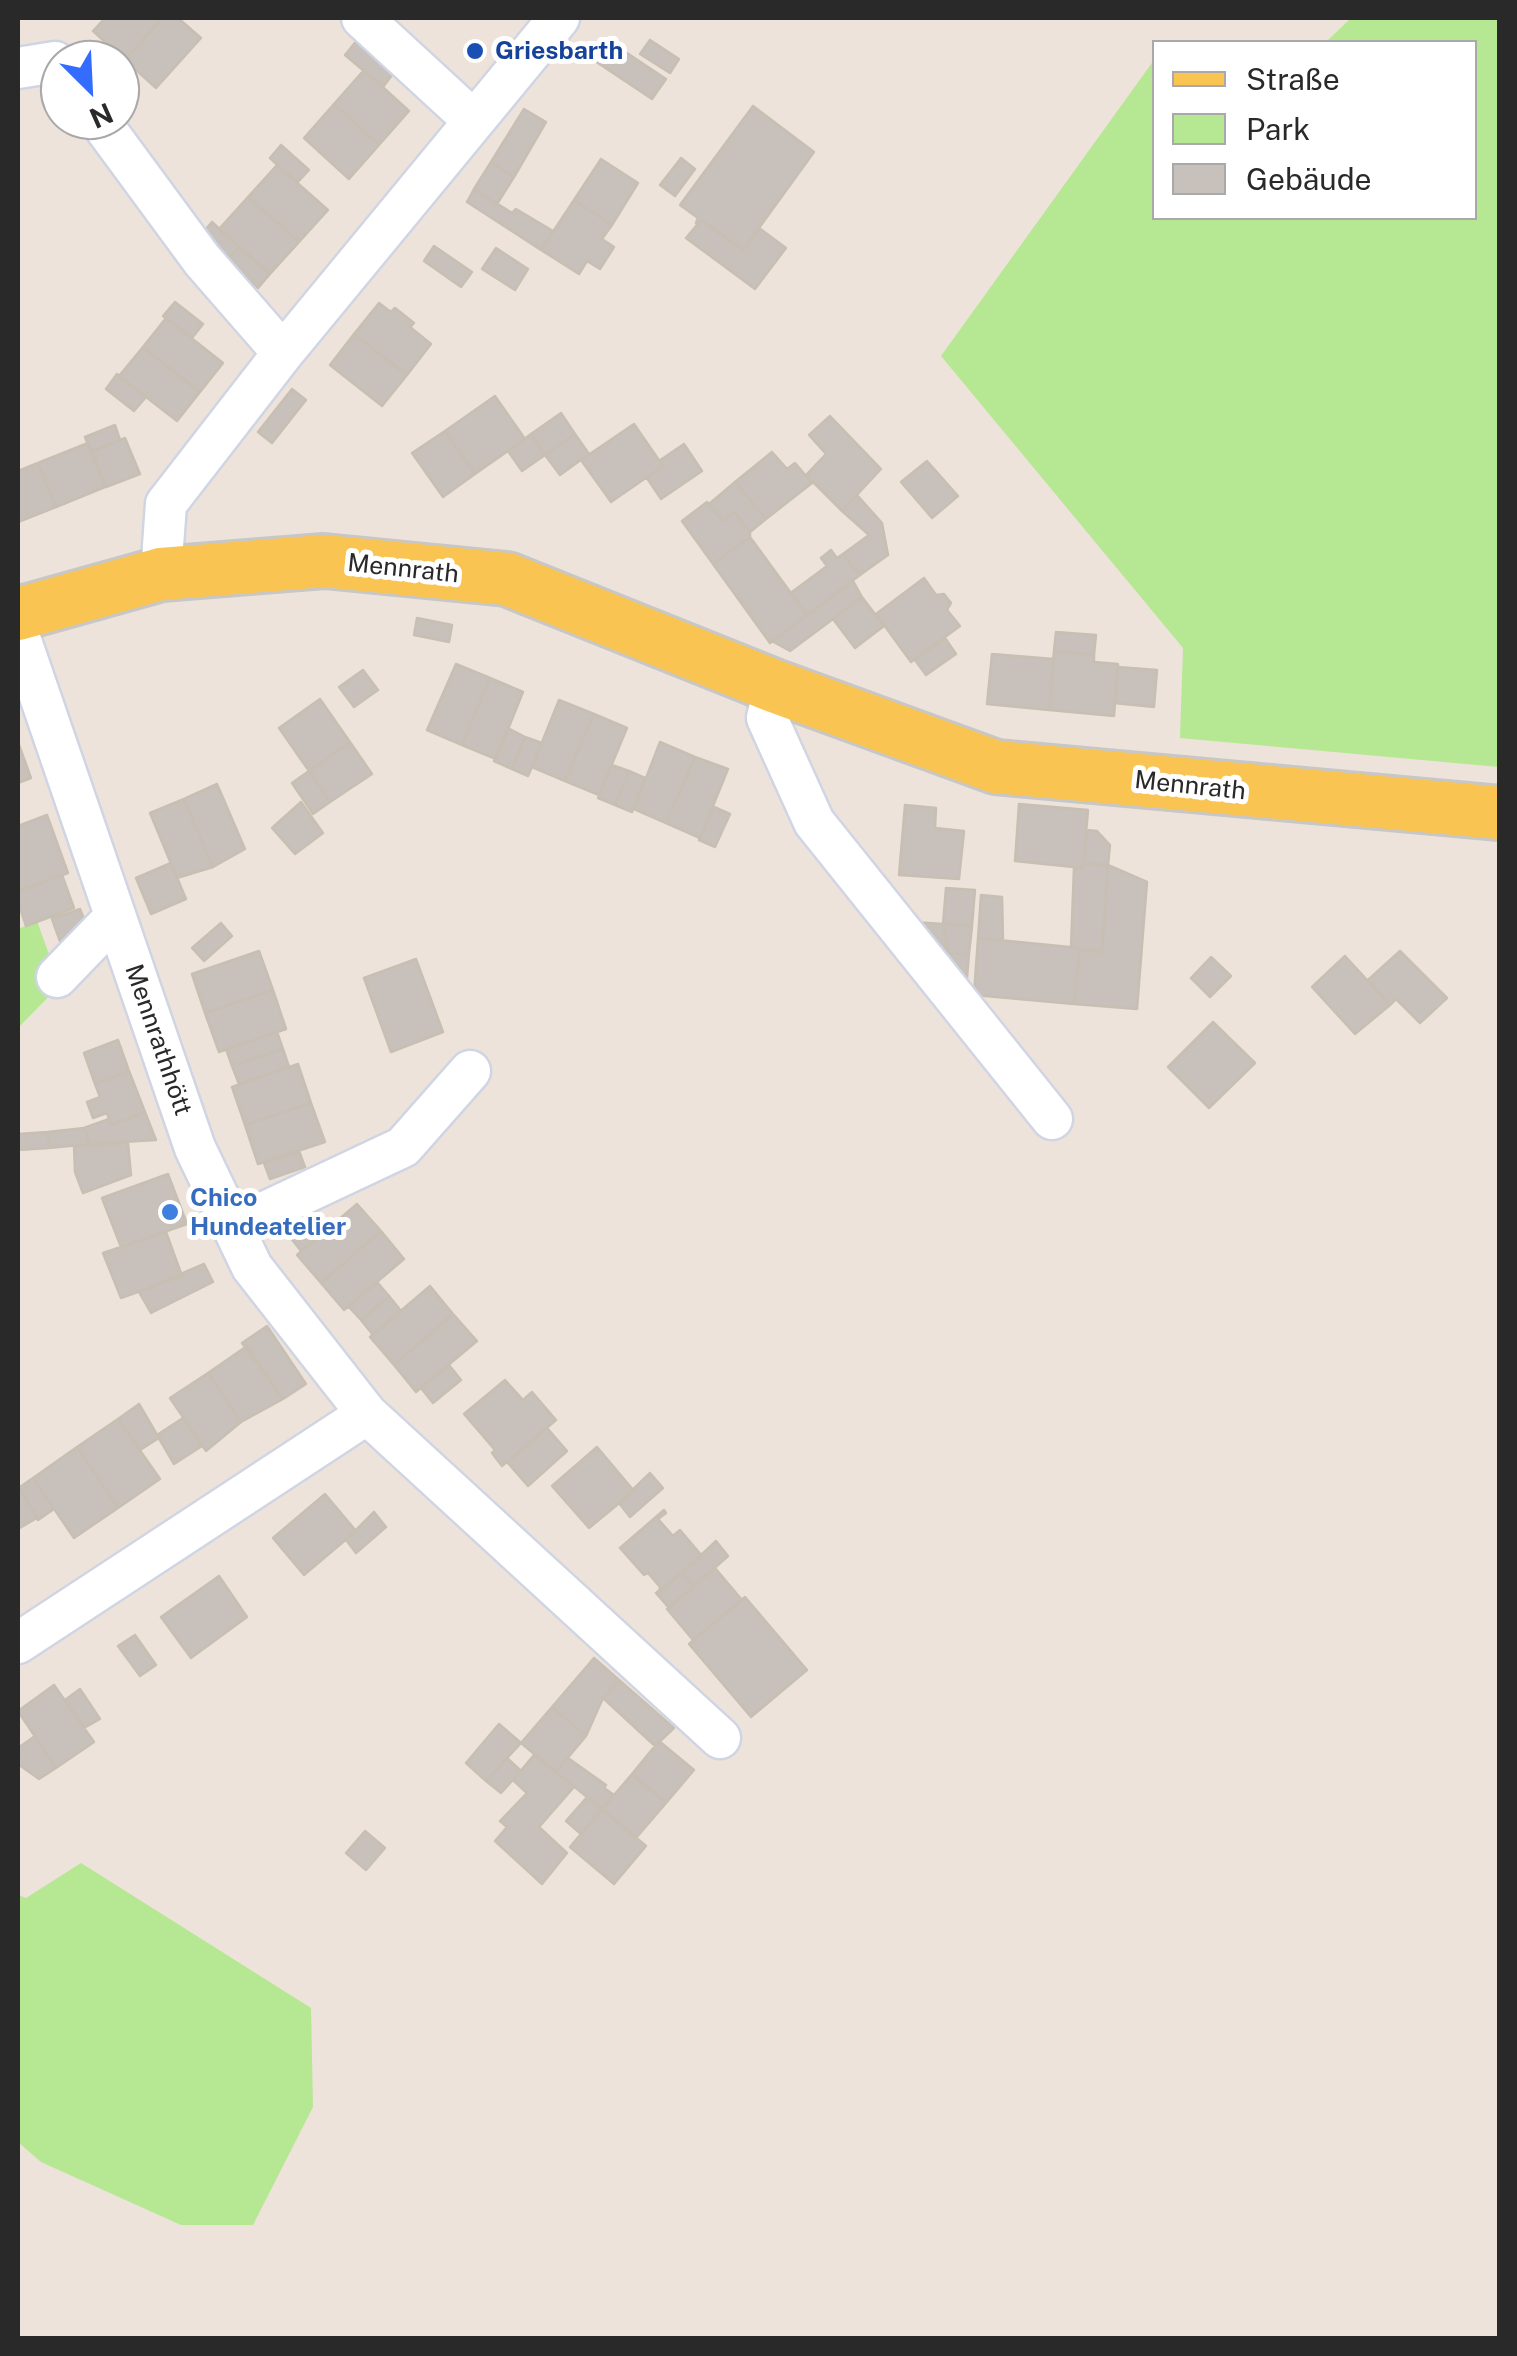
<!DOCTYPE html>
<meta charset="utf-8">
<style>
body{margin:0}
#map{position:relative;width:1517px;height:2356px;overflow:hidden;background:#ede3da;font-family:"Public Sans",sans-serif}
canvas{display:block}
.frame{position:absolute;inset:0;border:20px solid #292929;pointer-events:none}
.legend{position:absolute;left:1152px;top:40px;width:325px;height:180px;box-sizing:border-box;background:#fff;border:2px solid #a9a9a9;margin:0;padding:12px 18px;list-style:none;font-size:30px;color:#292929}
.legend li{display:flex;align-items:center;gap:20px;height:50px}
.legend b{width:50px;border:2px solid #a9a9a9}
.north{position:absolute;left:40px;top:40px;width:100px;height:100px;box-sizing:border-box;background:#fff;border:2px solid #a9a9a9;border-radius:50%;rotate:156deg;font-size:28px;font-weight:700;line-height:40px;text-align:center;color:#292929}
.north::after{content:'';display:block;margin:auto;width:35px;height:45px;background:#346cff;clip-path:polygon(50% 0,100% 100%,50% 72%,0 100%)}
</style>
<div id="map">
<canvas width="1517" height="2356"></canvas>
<div class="frame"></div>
<ul class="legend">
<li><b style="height:12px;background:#f9c452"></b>Straße</li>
<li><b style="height:28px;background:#b6e792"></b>Park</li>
<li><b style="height:28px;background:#c8c0ba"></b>Gebäude</li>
</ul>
<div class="north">N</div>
</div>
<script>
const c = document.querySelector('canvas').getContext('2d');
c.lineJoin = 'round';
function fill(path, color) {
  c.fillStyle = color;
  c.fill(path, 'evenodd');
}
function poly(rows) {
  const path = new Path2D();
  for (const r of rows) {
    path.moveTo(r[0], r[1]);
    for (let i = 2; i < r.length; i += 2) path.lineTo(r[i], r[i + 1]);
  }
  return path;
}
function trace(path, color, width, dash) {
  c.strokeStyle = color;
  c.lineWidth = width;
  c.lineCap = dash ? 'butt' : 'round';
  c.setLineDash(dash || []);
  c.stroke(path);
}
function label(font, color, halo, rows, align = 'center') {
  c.font = font + ' "Public Sans",sans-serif';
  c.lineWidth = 10;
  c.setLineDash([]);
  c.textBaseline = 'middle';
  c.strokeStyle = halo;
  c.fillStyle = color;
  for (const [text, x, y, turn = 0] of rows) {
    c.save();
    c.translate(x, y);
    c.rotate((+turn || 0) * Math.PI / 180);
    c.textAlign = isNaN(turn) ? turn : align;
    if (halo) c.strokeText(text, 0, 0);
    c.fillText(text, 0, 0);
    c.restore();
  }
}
const green = poly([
 [1351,18,1499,18,1499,767,1180,738,1183,648,941,356,1154,60,1154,218,1474,218,1474,42,1326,42],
 [37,921,60,985,18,1028,18,929],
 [81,1863,311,2008,313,2107,253,2225,181,2225,41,2162,18,2142,18,1895,26,1898]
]);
const building = poly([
 [105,18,162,18,125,60,93,31,105,18],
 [162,18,178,18,201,38,156,88,125,60,162,18],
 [358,39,395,71,383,87,345,55,358,39],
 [650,40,679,59,670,73,640,54,650,40],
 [609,41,666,79,652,99,595,61,609,41],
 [364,70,409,111,379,145,334,104,364,70],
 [334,104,379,145,349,179,304,138,334,104],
 [753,106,814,152,743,250,701,220,696,223,698,218,680,205,753,106],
 [524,109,546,122,514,177,491,162,524,109],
 [281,145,309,170,297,183,270,158,281,145],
 [681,158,695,169,675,196,660,185,681,158],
 [601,159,638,183,612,225,574,200,601,159],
 [491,162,514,177,497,204,474,189,491,162],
 [277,165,328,210,299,242,248,197,277,165],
 [474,189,512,213,516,209,553,231,541,250,467,202,474,189],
 [248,197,299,242,270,274,219,229,248,197],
 [574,200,612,225,602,239,614,247,600,269,587,261,579,274,541,250,574,200],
 [701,220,743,250,759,228,786,248,755,289,686,238,701,220],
 [212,222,239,247,227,260,200,236,212,222],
 [434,246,472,272,461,287,424,261,434,246],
 [239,247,270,274,258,288,227,260,239,247],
 [496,248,528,269,515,290,482,269,496,248],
 [175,302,203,324,192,338,163,316,175,302],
 [379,303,391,312,395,308,414,323,410,327,431,344,407,375,354,334,379,303],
 [166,318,223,363,200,392,143,347,166,318],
 [354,334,407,375,382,406,330,365,354,334],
 [143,347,200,392,177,421,119,376,143,347],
 [117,374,146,397,134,411,106,389,117,374],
 [292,389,306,400,272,443,258,432,292,389],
 [495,396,525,439,475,474,445,431,495,396],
 [561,413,575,434,545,455,531,434,561,413],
 [830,416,881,469,842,511,806,475,826,454,809,435,830,416],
 [634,424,663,466,611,502,581,460,634,424],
 [115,425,120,440,91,452,85,437,115,425],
 [445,431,475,474,443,497,412,453,445,431],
 [531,434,545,455,522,471,508,451,531,434],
 [575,434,589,454,560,475,545,455,575,434],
 [125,438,140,474,106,487,92,451,125,438],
 [88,443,105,487,56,507,38,463,88,443],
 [684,444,702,471,661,499,647,478,663,466,659,461,684,444],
 [772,452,787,469,795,463,812,483,766,519,735,482,772,452],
 [927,461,958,496,932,518,901,482,927,461],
 [38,463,56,507,18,522,18,471,38,463],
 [735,482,766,519,750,532,734,512,723,521,709,504,735,482],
 [857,495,882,523,888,555,860,575,843,554,869,535,842,511,857,495],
 [707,502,723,521,734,512,750,532,750,537,713,564,682,521,707,502],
 [750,537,807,615,770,643,713,564,750,537],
 [831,550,837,558,843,554,860,575,807,615,792,592,827,566,821,558,831,550],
 [924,578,936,595,944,594,951,603,947,610,960,626,911,662,876,614,924,578],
 [853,581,862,597,833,619,790,651,772,641,853,581],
 [862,597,884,626,855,648,833,619,862,597],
 [417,618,452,625,449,642,414,635,417,618],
 [1056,632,1096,635,1094,655,1054,651,1056,632],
 [945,638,956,654,926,675,915,660,945,638],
 [1054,651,1094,655,1094,662,1118,664,1114,716,1049,710,1054,651],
 [992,654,1054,659,1049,710,987,704,992,654],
 [456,664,490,678,462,745,427,730,456,664],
 [1118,667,1157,670,1154,707,1114,703,1118,667],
 [363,670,378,690,354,707,339,687,363,670],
 [490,678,523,692,496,759,462,745,490,678],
 [320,699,350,742,309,771,279,728,320,699],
 [559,700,594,714,565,781,532,767,559,700],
 [594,714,627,728,599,795,565,781,594,714],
 [508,728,525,737,512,769,494,761,508,728],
 [525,737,542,743,528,776,512,769,525,737],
 [18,742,31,778,18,783,18,742],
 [350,742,372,774,330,802,309,771,350,742],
 [660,742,695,757,666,823,634,809,660,742],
 [695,757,728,769,700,838,666,823,695,757],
 [612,765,629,771,615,805,598,798,612,765],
 [309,771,330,802,313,814,292,783,309,771],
 [629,771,645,778,632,812,615,805,629,771],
 [217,784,245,849,213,867,184,799,217,784],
 [184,799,213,867,177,878,150,813,184,799],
 [301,802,323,833,295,854,272,828,301,802],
 [1019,804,1088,810,1083,868,1015,861,1019,804],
 [905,805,936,808,935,828,964,831,959,879,899,875,905,805],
 [714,807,730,814,715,847,699,840,714,807],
 [47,815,68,873,19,891,18,826,47,815],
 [1087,830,1097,831,1110,845,1108,865,1084,863,1087,830],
 [171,863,186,899,151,914,136,878,171,863],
 [1084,863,1108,865,1102,952,1071,947,1074,867,1083,868,1084,863],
 [1108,865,1147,882,1137,1009,1074,1004,1080,950,1102,952,1108,865],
 [62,875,74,908,26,926,18,902,18,888,19,891,62,875],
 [946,888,975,890,972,926,943,924,946,888],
 [981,895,1002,897,1003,940,978,938,981,895],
 [80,909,90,933,61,944,52,919,80,909],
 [914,922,943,924,948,953,969,954,966,989,914,922],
 [221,923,232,936,204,961,192,948,221,923],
 [943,924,972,926,969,954,948,953,943,924],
 [978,938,1080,948,1074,1004,974,995,978,938],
 [259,951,273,990,205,1013,192,974,259,951],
 [1400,951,1447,998,1420,1023,1396,999,1390,1005,1368,980,1400,951],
 [1345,956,1390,1005,1355,1034,1312,987,1345,956],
 [1211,957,1231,976,1210,997,1191,978,1211,957],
 [416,959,443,1032,391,1052,364,978,416,959],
 [273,990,286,1029,219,1052,205,1013,273,990],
 [1213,1022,1255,1063,1209,1108,1168,1067,1213,1022],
 [277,1032,283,1049,232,1066,226,1049,277,1032],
 [118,1040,129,1071,95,1084,84,1053,118,1040],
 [283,1049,289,1067,239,1084,232,1066,283,1049],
 [298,1064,311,1103,245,1125,232,1087,298,1064],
 [129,1071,145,1112,111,1125,107,1113,93,1118,87,1102,100,1097,95,1084,129,1071],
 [311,1103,325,1142,258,1164,245,1125,311,1103],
 [145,1112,156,1140,90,1144,84,1128,109,1119,111,1125,145,1112],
 [84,1128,90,1144,49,1148,48,1132,84,1128],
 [48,1132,49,1148,18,1150,18,1134,48,1132],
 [128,1143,131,1175,83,1193,75,1172,74,1146,128,1143],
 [299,1151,305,1167,270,1179,264,1163,299,1151],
 [168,1174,187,1224,121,1247,102,1198,168,1174],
 [357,1204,381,1231,321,1283,297,1255,357,1204],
 [316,1215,328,1229,301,1251,290,1237,316,1215],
 [381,1231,404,1259,344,1310,321,1283,381,1231],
 [166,1232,182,1276,121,1298,103,1253,166,1232],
 [204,1264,213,1282,151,1313,139,1292,204,1264],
 [377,1282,389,1296,361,1320,348,1306,377,1282],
 [430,1286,453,1314,394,1365,370,1337,430,1286],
 [389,1296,401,1311,373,1335,361,1320,389,1296],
 [453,1314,477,1341,416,1392,394,1365,453,1314],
 [267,1326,306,1384,283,1399,242,1343,267,1326],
 [247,1346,283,1399,241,1422,208,1373,247,1346],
 [449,1365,461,1380,433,1403,421,1388,449,1365],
 [208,1373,241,1422,206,1451,170,1398,208,1373],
 [505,1380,523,1400,532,1392,556,1420,502,1466,492,1453,495,1450,464,1414,505,1380],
 [139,1404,159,1438,140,1450,118,1419,139,1404],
 [183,1418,202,1446,174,1464,157,1435,183,1418],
 [118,1419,160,1479,118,1508,77,1447,118,1419],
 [547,1428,567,1451,528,1486,507,1462,547,1428],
 [77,1447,118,1508,74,1538,33,1478,77,1447],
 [597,1447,634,1491,589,1528,552,1486,597,1447],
 [650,1473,663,1488,630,1517,619,1503,650,1473],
 [33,1478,54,1509,38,1520,20,1487,33,1478],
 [18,1485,37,1518,18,1529,18,1485],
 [325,1494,356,1531,304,1575,273,1538,325,1494],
 [664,1510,666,1513,658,1519,673,1536,680,1530,702,1556,659,1592,660,1587,648,1573,644,1575,620,1548,664,1510],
 [374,1512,386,1527,356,1553,346,1540,374,1512],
 [716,1541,728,1556,693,1587,682,1573,716,1541],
 [715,1568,742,1600,693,1640,667,1609,715,1568],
 [682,1573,693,1587,669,1608,656,1593,682,1573],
 [219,1576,247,1617,191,1658,161,1617,219,1576],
 [745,1597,807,1670,751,1717,689,1644,745,1597],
 [135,1635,156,1665,140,1676,118,1646,135,1635],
 [594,1658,619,1680,603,1698,586,1736,552,1707,594,1658],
 [619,1680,674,1728,655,1746,603,1698,619,1680],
 [54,1685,94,1742,56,1768,18,1711,54,1685],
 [80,1689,100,1719,84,1728,65,1700,80,1689],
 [552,1707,586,1736,556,1772,521,1743,552,1707],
 [499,1724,521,1743,486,1781,466,1763,499,1724],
 [35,1736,56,1768,39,1779,18,1764,18,1748,35,1736],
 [659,1741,694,1770,666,1803,632,1774,659,1741],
 [534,1755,574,1787,539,1827,567,1853,542,1884,495,1841,507,1827,500,1821,527,1793,513,1780,534,1755],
 [507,1758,521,1771,501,1793,486,1781,507,1758],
 [568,1758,606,1785,604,1788,614,1795,602,1809,556,1772,568,1758],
 [632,1774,666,1803,636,1838,602,1809,632,1774],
 [588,1796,602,1809,581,1834,566,1821,588,1796],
 [602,1809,646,1846,614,1884,570,1847,602,1809],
 [365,1831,385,1848,366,1870,346,1853,365,1831]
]);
const minor = poly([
 [362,18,474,121],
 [18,68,55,62,60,68],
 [99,120,202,260,283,353],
 [161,574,166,504,283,353,559,18],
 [18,632,195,1148,252,1267,367,1414,720,1738],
 [774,686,767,718,814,822,1052,1119],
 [57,977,115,917],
 [233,1227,403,1147,470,1071],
 [18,1643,367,1414]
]);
const major = poly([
 [18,614,161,574,324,561,507,579,774,686,996,767,1500,813]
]);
const markers = [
 [475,51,10,"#1a4fb4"],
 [170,1212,10,"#3f7fe0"]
];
const transitNames = [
 ["Griesbarth",495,51]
];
const streetNames = [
 ["Mennrath",403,569,6],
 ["Mennrath",1190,786,6],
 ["Mennrathhött",158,1040,71]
];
const shopNames = [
 ["Chico",190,1198],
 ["Hundeatelier",190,1227]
];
fill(green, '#b6e792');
fill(building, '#c8c0ba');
trace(building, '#c8bfb3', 2.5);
trace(minor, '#cfd5e3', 45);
trace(major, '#c7c7c7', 58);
trace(minor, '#fff', 40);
trace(major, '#f9c452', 52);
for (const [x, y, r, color] of markers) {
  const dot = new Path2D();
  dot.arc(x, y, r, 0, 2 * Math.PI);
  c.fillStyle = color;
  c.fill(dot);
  trace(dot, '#fff', 4);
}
label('bold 25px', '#164399', '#fff', transitNames, 'left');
label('25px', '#292929', '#fff', streetNames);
label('bold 25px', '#366cbe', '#fff', shopNames, 'left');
</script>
